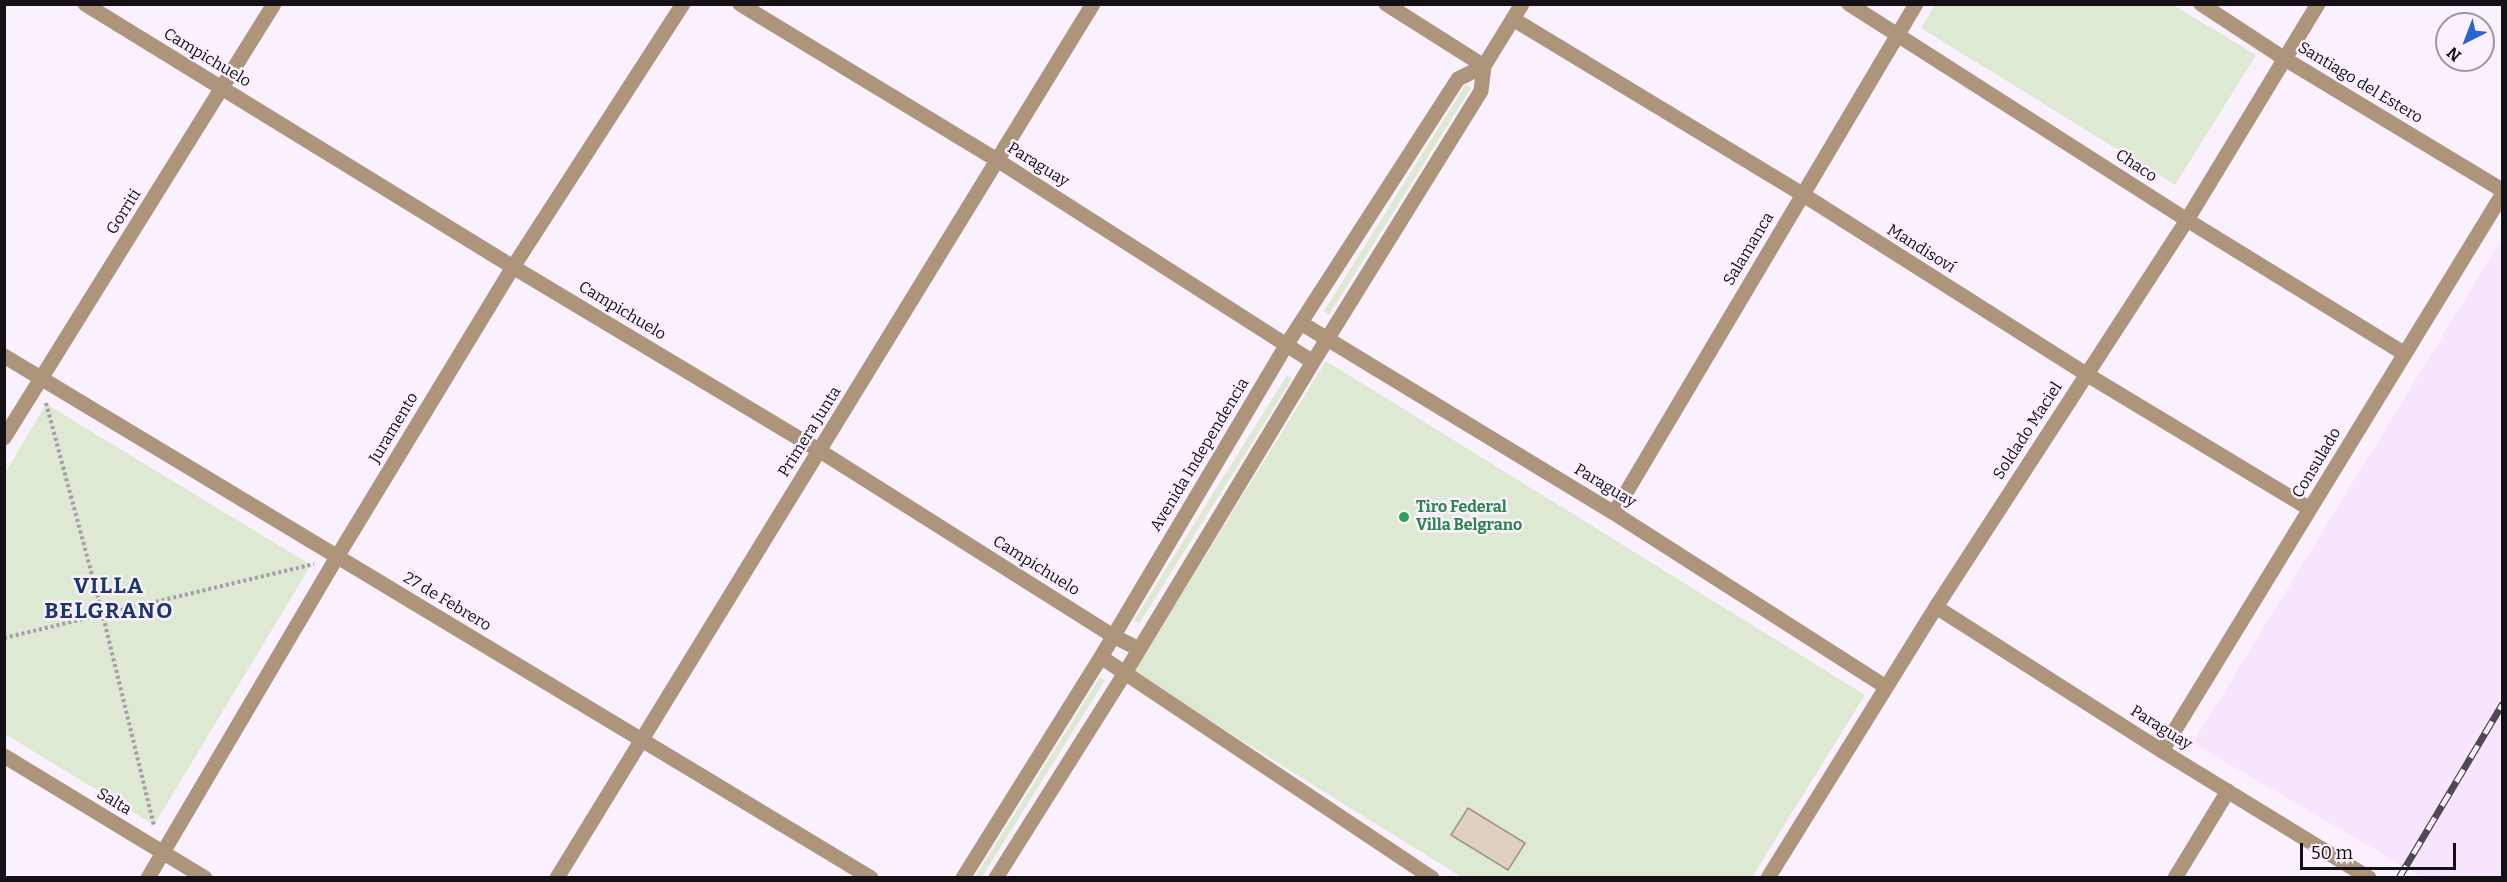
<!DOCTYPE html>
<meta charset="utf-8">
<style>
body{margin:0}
#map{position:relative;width:2507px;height:882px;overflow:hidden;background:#faf0fe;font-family:Bitter,serif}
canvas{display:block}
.frame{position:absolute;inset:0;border:6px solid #141016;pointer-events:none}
.north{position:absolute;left:2435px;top:12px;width:60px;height:60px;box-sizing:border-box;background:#faf0fe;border:2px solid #9e96a1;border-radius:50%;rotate:222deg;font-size:16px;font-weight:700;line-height:24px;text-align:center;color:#141016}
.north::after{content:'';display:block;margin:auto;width:21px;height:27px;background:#2a64d1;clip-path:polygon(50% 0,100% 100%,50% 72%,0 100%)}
.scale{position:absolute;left:2300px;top:843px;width:156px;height:27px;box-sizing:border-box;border:3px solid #141016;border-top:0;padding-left:8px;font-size:18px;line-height:21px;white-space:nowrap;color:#141016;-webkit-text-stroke:4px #faf0fe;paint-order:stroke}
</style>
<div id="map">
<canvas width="2507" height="882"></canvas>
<div class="frame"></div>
<div class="north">N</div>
<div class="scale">50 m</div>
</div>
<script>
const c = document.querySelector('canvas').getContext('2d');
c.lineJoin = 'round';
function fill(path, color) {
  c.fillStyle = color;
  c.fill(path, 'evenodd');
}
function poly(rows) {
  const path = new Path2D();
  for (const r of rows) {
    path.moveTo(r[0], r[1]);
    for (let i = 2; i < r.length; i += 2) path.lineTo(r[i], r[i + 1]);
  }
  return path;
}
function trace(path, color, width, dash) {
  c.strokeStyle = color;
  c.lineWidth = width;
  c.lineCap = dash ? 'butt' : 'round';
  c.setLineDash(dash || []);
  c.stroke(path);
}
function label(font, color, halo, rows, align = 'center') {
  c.font = font + ' Bitter,serif';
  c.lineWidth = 5;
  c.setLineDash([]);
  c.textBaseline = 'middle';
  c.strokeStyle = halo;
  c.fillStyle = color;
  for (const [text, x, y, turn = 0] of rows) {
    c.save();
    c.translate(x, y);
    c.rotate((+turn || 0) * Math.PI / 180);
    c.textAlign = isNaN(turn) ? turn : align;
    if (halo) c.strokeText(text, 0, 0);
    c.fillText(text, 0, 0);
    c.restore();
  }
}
const built = poly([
 [2502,239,2502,877,2422,877,2193,743]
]);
const green = poly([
 [1935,5,2173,5,2256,55,2175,185,1921,28],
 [1466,84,1471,88,1329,315,1324,311],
 [1326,361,1865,695,1752,877,1463,878,1133,673],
 [1287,375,1292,379,1139,624,1134,620],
 [46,404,311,565,154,825,5,734,5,473],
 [1100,677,1105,680,982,877,975,877]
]);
const building = poly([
 [1468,808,1525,843,1508,870,1451,835,1468,808]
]);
const path = poly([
 [46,403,103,616,154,826],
 [4,638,314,564]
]);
const minor = poly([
 [85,4,513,267,820,451,1113,636,1139,649],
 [740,4,997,160,1313,362],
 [1386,4,1484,66],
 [1849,4,2187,220,2405,354],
 [2201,4,2285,59,2502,190],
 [1513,19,1802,194,2086,374,2310,509],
 [1301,323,1614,513,1886,687],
 [4,356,871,878],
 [4,438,274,4],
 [1614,513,1916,4],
 [1936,607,2162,751,2369,878],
 [1101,657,1432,878],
 [2162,751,2502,195],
 [4,756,205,878],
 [148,878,337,557,513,267,683,4],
 [557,878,1093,4],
 [963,878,1101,657,1287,344,1458,79,1484,66],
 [996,878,1125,673,1313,362,1481,91,1484,66,1522,4],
 [1768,878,1936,607,2187,220,2318,4],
 [2175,878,2228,791]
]);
const rail = poly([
 [2399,878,2502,705]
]);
const markers = [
 [1404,517,6,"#2e9e5b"]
];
const streetNames = [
 ["Campichuelo",207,58,31],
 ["Santiago del Estero",2360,83,31],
 ["Paraguay",1038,165,32],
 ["Chaco",2136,166,33],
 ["Gorriti",124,212,-58],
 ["Salamanca",1749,249,-59],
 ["Mandisoví",1921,249,32],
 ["Campichuelo",622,311,31],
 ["Juramento",394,428,-59],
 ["Soldado Maciel",2028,431,-57],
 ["Primera Junta",810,432,-58],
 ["Avenida Independencia",1200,455,-59],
 ["Consulado",2317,463,-59],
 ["Paraguay",1605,486,31],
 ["Campichuelo",1036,566,32],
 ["27 de Febrero",447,602,31],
 ["Paraguay",2161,728,32],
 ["Salta",114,802,31]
];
const leisureNames = [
 ["Tiro Federal",1416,508],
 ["Villa Belgrano",1416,526]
];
const districtNames = [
 ["VILLA",109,587],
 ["BELGRANO",109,612]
];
fill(built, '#f7e5fe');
fill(green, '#dde9d2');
fill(building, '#dfd0bf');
trace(building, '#a39585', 1.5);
trace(path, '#a49ca7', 4, [3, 3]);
trace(minor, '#ad957b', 15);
trace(rail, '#4f4951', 7);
trace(rail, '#faf0fe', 4.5, [14]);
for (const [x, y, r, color] of markers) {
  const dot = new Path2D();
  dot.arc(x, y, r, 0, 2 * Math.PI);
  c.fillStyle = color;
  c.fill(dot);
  trace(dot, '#faf0fe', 2);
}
label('16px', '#141016', '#faf0fe', streetNames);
label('bold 16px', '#27864d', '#faf0fe', leisureNames, 'left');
c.letterSpacing = '1.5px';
label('bold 22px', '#1a376d', '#faf0fe', districtNames);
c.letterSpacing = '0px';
</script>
